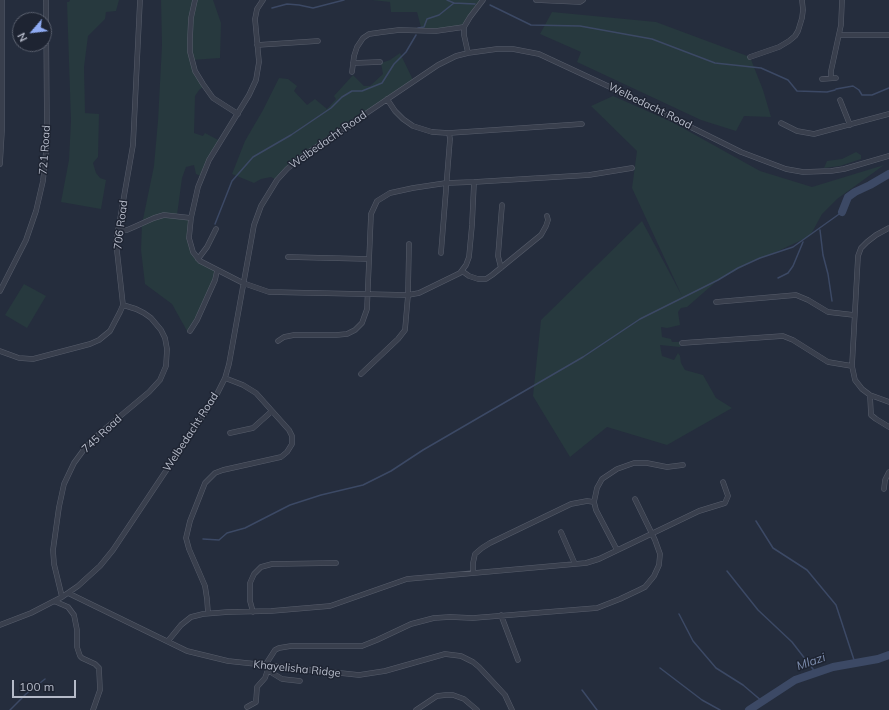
<!DOCTYPE html>
<style>
body{margin:0}
#map{position:relative;width:889px;height:710px;overflow:hidden;background:#252d3d;font-family:Mulish,sans-serif}
canvas{display:block}
.north{position:absolute;left:12px;top:12px;width:40px;height:40px;box-sizing:border-box;background:#1e2432;border:1px solid #5a606e;border-radius:50%;rotate:242deg;font-size:11px;font-weight:700;line-height:16px;text-align:center;color:#b5bac8}
.north::after{content:'';display:block;margin:auto;width:14px;height:18px;background:#8fabf3;clip-path:polygon(50% 0,100% 100%,50% 72%,0 100%)}
.scale{position:absolute;left:12px;top:680px;width:64px;height:18px;box-sizing:border-box;border:2px solid #b5bac8;border-top:0;padding-left:5px;font-size:12px;line-height:14px;white-space:nowrap;color:#b5bac8;-webkit-text-stroke:3px #1e2432;paint-order:stroke}
</style>
<div id="map">
<canvas width="889" height="710"></canvas>
<div class="north">N</div>
<div class="scale">100 m</div>
</div>
<script>
const c = document.querySelector('canvas').getContext('2d');
c.lineJoin = 'round';
function fill(path, color) {
  c.fillStyle = color;
  c.fill(path, 'evenodd');
}
function poly(rows) {
  const path = new Path2D();
  for (const r of rows) {
    path.moveTo(r[0], r[1]);
    for (let i = 2; i < r.length; i += 2) path.lineTo(r[i], r[i + 1]);
  }
  return path;
}
function trace(path, color, width, dash) {
  c.strokeStyle = color;
  c.lineWidth = width;
  c.lineCap = dash ? 'butt' : 'round';
  c.setLineDash(dash || []);
  c.stroke(path);
}
function label(font, color, halo, rows, align = 'center') {
  c.font = font + ' Mulish,sans-serif';
  c.lineWidth = 3;
  c.setLineDash([]);
  c.textBaseline = 'middle';
  c.strokeStyle = halo;
  c.fillStyle = color;
  for (const [text, x, y, turn = 0] of rows) {
    c.save();
    c.translate(x, y);
    c.rotate((+turn || 0) * Math.PI / 180);
    c.textAlign = isNaN(turn) ? turn : align;
    if (halo) c.strokeText(text, 0, 0);
    c.fillText(text, 0, 0);
    c.restore();
  }
}
const green = poly([
 [70,0,119,0,116,11,106,12,105,19,88,36,84,67,85,113,99,114,98,157,93,163,96,173,100,178,106,180,101,209,61,202,69,160,71,121,67,2,69,2],
 [161,0,213,0,221,23,220,58,192,60,204,86,199,90,195,96,194,133,203,136,205,133,220,141,201,176,196,174,194,165,186,167,182,178,177,215,191,217,189,230,195,256,217,271,190,330,187,331,172,304,145,284,141,250,142,224,154,166,158,121,162,45],
 [372,0,482,0,464,26,422,31,417,12,391,12,390,2],
 [552,12,656,22,750,57,763,90,771,117,744,116,736,131,701,120,577,62,581,52,540,34],
 [400,53,413,80,314,147,277,180,271,177,261,179,254,183,232,174,245,141,263,110,279,78,288,79,297,86,294,91,307,105,315,99,327,109,336,99,334,96,353,75,364,86,370,86,383,74,381,63,390,60],
 [613,96,672,122,760,171,812,187,884,165,837,199,822,214,810,236,774,253,752,262,718,280,687,307,681,308,678,312,680,325,667,328,661,327,662,337,671,339,672,342,680,342,680,347,660,345,662,356,674,360,678,353,680,356,681,363,685,370,703,375,716,398,732,408,667,445,607,427,570,457,533,396,541,320,642,221,682,296,632,188,637,151,591,106],
 [856,152,861,155,861,159,840,166,824,168,827,161,842,159],
 [24,284,46,296,27,328,5,315]
]);
const stream = poly([
 [447,0,454,3],
 [490,5,531,25,580,26,652,39,715,63,761,68,788,80,797,91,827,92,835,90],
 [272,8,287,4,299,5,313,8,344,0],
 [418,28,424,27,427,19,439,15,454,3,475,4],
 [836,89,853,86,859,90,862,95,872,95,889,88],
 [215,224,232,181,253,157,291,135,331,108,342,97,352,91,362,91,382,83,394,64,406,52,416,35],
 [820,230,823,255,828,274,832,301],
 [778,278,788,273,793,266,803,242],
 [756,521,773,548,807,570,836,605,855,663],
 [203,539,219,540,227,533,245,528,290,505,321,495,363,485,391,471,423,450,583,357,640,319,718,280,738,268,760,258,793,247,842,212],
 [727,571,758,610,792,642,816,673],
 [679,614,693,641,716,668,743,685,763,702],
 [660,668,702,700,720,710],
 [582,690,597,710],
 [10,710,26,694,45,679]
]);
const river = poly([
 [842,212,848,197,855,192,870,185,889,174],
 [749,710,795,680,833,667,878,659,889,655]
]);
const minor = poly([
 [195,0,191,18,190,39,190,52,195,71,203,84,213,98,238,114],
 [263,0,257,9,255,19,259,62,256,80,249,95,209,160,198,187,191,218,189,238,193,252,200,261,243,283,269,292,408,295,419,293,460,273,466,265,469,257,472,225,474,182],
 [536,0,580,2,583,0],
 [840,35,889,35],
 [257,45,318,41],
 [468,53,464,35,464,27,470,17,483,0],
 [750,57,779,47,789,41,795,36,798,31,802,18,803,10,802,0],
 [353,63,380,62],
 [352,72,354,56,357,47,363,38,369,34,383,32,399,30,436,31,464,27],
 [831,78,831,71,841,25,842,0],
 [822,79,836,78],
 [387,99,395,111,403,119,413,126,432,132,449,133,582,124],
 [840,100,850,125],
 [781,123,797,131,814,134,889,114],
 [0,164,2,130,2,0],
 [889,228,876,235,867,242,861,248,858,256,852,366,855,380,862,389,870,395,889,402],
 [118,229,127,230,134,227,154,218,164,215,191,218],
 [441,253,450,139,449,133],
 [288,257,369,259],
 [198,259,207,247,216,229],
 [501,268,498,256,502,205],
 [462,271,469,276,478,279,486,279,492,275,541,235,546,226,548,220,547,216],
 [0,291,26,240,36,211,43,181,47,141,46,0],
 [716,302,796,295,808,300,828,312,854,315],
 [190,331,197,320,215,280,217,271],
 [278,341,284,337,294,335,336,335,347,334,355,330,362,323,367,309,371,214,377,201,390,193,413,188,446,183,474,182,589,175,632,168],
 [682,343,783,336,793,340,828,362,852,366],
 [0,351,19,358,33,359,90,344,99,340,110,331,120,312,123,305,116,242,133,145,140,0],
 [361,374,398,339,405,330,408,295,409,244],
 [870,395,871,415,876,419,889,427],
 [230,433,253,428,272,411],
 [884,489,885,480,889,472],
 [561,532,575,564],
 [617,550,596,510,594,502,597,488,602,479,617,469,634,463,647,463,667,467,683,465],
 [473,573,473,563,475,554,482,548,490,543,571,504,587,501,594,502],
 [68,593,187,651,228,661,359,675,385,671,445,654,461,656,473,662,479,667,505,695,512,710],
 [62,597,54,564,53,550,59,507,64,484,74,463,85,448,100,433,149,392,160,380,166,366,167,349,165,338,161,330,151,318,144,313,136,309,123,305],
 [54,601,68,607,74,615,77,630,77,647,80,656,82,658,95,664,99,668,100,690,93,710],
 [253,612,250,601,250,583,254,574,261,567,272,564,336,563],
 [208,613,207,599,205,586,189,549,186,538,190,521,205,483,215,473,223,470,281,457,287,452,292,444,292,436,289,430,256,393,243,385,225,378],
 [501,615,518,660],
 [0,625,31,613,62,597,78,586,100,566,113,550,216,396,225,378,229,364,254,225,261,206,277,180,287,169,300,158,438,65,456,56,468,53,497,49,513,49,539,54,612,88,741,152,786,169,803,172,831,171,844,169,889,156],
 [168,641,181,625,191,617,203,614,228,612,271,611,330,606,407,579,586,563,599,559,699,511,725,503,728,496,723,482],
 [300,681,282,679,269,671,266,664,275,650,279,648,291,646,362,646,377,640,411,624,434,618,450,617,473,618,597,608,620,599,639,590,645,587,654,576,659,565,660,554,655,540,635,499],
 [247,707,256,702,257,687,265,678,268,669],
 [416,710,437,696,446,695,453,695,464,699,477,710]
]);
const streetNames = [
 ["Welbedacht Road",650,106,26],
 ["Welbedacht Road",328,140,-35],
 ["721 Road",45,150,-86],
 ["706 Road",121,225,-83],
 ["Welbedacht Road",191,432,-57],
 ["745 Road",102,434,-43],
 ["Khayelisha Ridge",297,669,6]
];
const waterNames = [
 ["Mlazi",811,662,-19]
];
fill(green, '#27393e');
trace(stream, '#3c4965', 1.5);
trace(river, '#3c4965', 8);
trace(minor, '#575d6b', 5.5);
trace(minor, '#393f4d', 4.5);
label('11px', '#b5bac8', '#1e2432', streetNames);
label('italic 12px', '#7e8eae', '#1e2432', waterNames);
</script>
